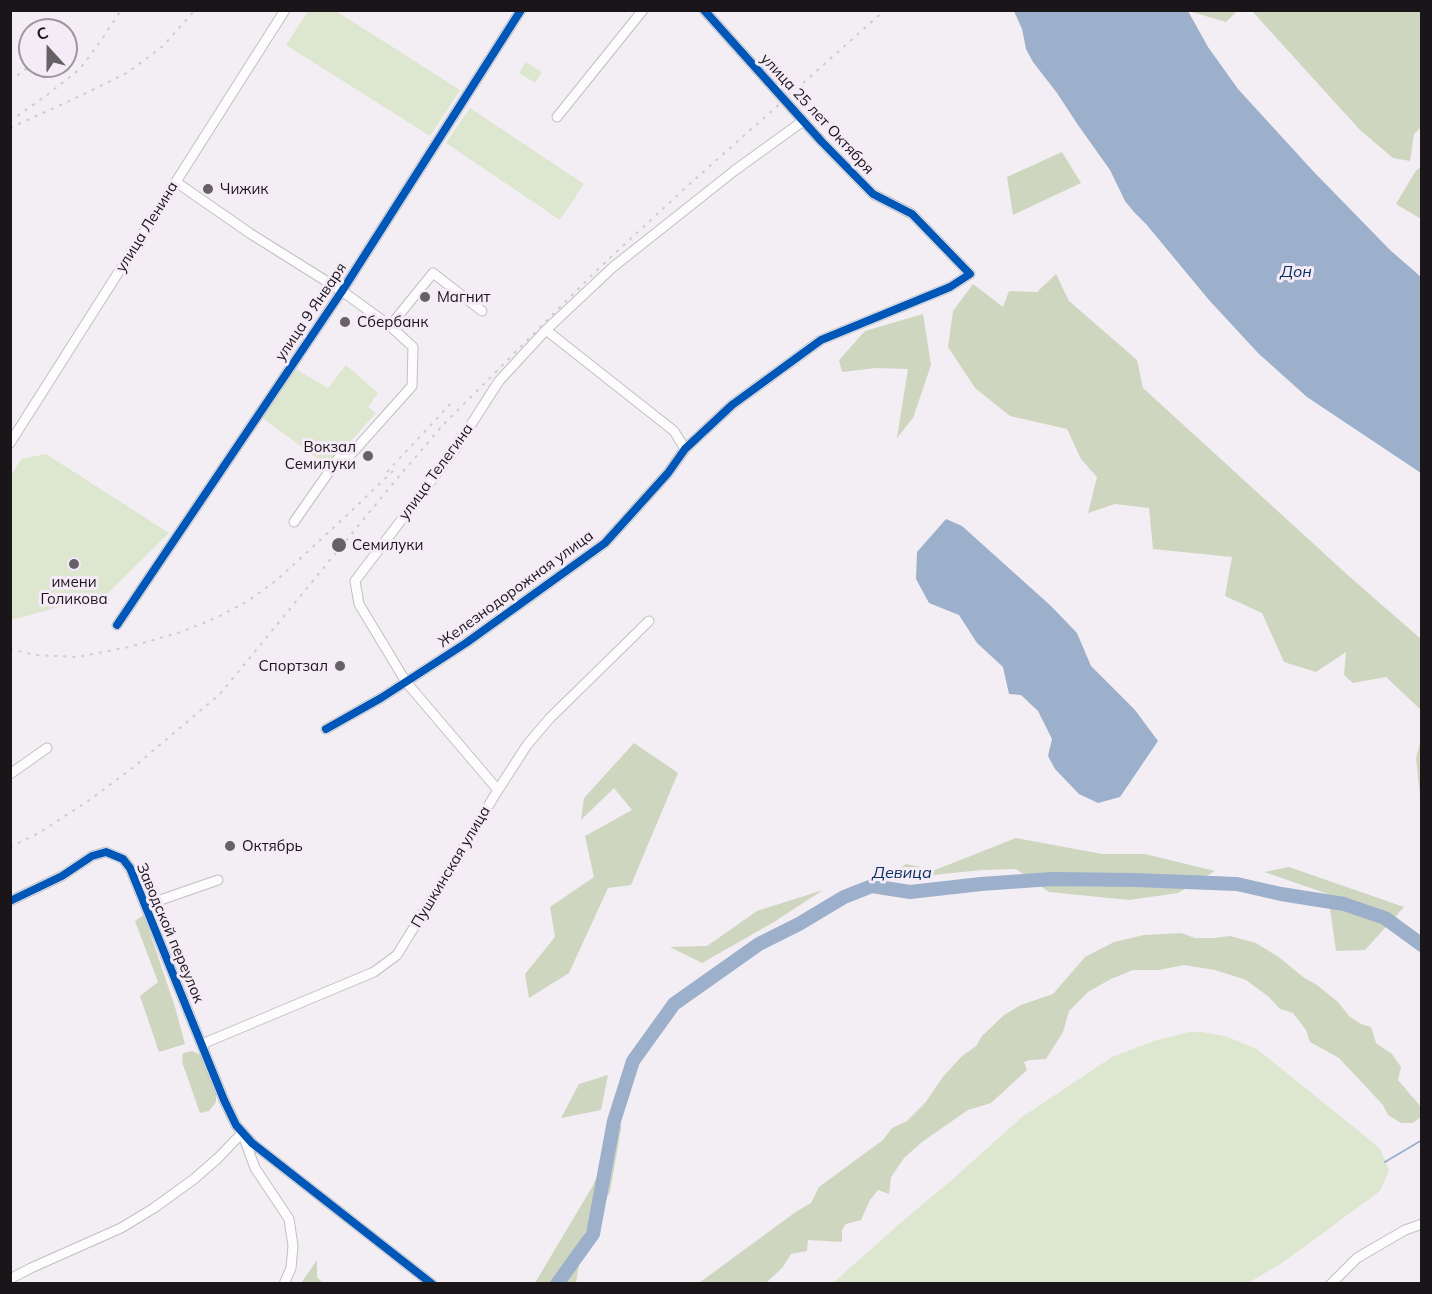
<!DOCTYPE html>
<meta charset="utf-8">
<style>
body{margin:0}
#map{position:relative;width:1432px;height:1294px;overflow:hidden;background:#f3eef3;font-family:Mulish,sans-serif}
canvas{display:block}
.frame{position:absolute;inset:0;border:12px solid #191519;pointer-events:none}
.north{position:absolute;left:18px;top:18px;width:60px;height:60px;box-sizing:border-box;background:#f5ebf6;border:2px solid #9d959e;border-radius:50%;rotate:339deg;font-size:16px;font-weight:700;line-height:24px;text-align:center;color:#191519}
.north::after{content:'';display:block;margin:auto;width:21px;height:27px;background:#656165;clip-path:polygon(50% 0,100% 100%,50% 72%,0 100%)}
</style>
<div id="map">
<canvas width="1432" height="1294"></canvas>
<div class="frame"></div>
<div class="north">С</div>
</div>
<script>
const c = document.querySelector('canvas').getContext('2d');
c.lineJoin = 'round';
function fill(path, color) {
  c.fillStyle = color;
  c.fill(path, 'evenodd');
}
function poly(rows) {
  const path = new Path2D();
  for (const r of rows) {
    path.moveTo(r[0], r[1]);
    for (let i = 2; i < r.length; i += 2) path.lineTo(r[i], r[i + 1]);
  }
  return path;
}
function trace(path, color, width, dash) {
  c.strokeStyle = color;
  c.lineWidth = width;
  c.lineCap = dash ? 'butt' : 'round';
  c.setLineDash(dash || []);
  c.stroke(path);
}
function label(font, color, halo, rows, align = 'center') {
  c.font = font + ' Mulish,sans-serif';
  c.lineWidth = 6;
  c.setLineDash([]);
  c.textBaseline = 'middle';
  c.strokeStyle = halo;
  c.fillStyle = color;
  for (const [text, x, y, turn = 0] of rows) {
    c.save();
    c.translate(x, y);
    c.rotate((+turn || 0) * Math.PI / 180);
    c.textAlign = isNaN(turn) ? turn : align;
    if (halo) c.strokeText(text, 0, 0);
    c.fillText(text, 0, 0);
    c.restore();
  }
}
const green = poly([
 [308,11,336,11,460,90,430,136,286,45],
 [526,62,542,72,535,83,519,73],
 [470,108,584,184,560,220,446,143],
 [346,365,378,393,368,407,376,413,328,466,261,417,294,368,328,388],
 [46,454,169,533,107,594,11,620,11,476,21,459],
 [1190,1032,1201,1032,1225,1036,1257,1049,1371,1141,1380,1149,1389,1170,1380,1191,1282,1263,1248,1283,833,1283,905,1219,953,1179,1022,1117,1112,1057,1157,1040]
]);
const forest = poly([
 [1188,11,1237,11,1226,22],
 [1252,11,1421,11,1421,127,1414,134,1410,161,1393,158,1360,130],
 [1062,152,1081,183,1013,215,1007,177],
 [1421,166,1421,219,1396,204,1415,172],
 [1056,274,1069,301,1137,360,1143,388,1351,578,1421,639,1421,710,1386,677,1353,683,1344,675,1346,652,1316,672,1284,662,1262,613,1225,596,1232,557,1153,549,1149,508,1115,504,1088,513,1097,477,1081,459,1067,429,1010,416,975,388,948,347,953,311,973,284,1003,307,1009,291,1037,292],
 [923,314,931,365,913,418,897,438,908,369,876,368,842,372,839,360,865,331],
 [1421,739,1422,739,1421,806,1416,758],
 [634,743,678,773,631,885,608,888,569,973,529,998,525,974,555,937,550,907,594,877,585,836,632,810,614,788,581,820,584,798],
 [1016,838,1102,854,1145,854,1215,871,1178,893,1129,900,1049,892,1016,869,982,870,883,880,906,864,935,870],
 [1289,867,1404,907,1365,950,1336,951,1328,894,1264,872],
 [823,890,774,922,702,963,670,947,707,946,757,911],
 [144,915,175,1007,185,1044,159,1052,140,996,158,982,135,921],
 [1181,933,1195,938,1214,938,1230,936,1256,943,1280,958,1303,977,1317,985,1338,1002,1349,1016,1361,1024,1371,1027,1376,1043,1392,1054,1401,1067,1398,1080,1421,1107,1421,1117,1413,1123,1401,1123,1388,1115,1383,1105,1339,1058,1310,1042,1306,1030,1293,1013,1280,1009,1269,997,1246,980,1215,970,1184,965,1159,970,1133,970,1111,979,1088,992,1069,1011,1063,1032,1046,1059,1030,1060,1024,1062,1027,1070,991,1103,968,1110,922,1142,904,1158,891,1177,889,1194,878,1190,870,1200,861,1220,846,1224,842,1230,842,1242,808,1240,807,1251,791,1254,782,1268,766,1283,699,1283,797,1211,811,1203,819,1187,883,1140,892,1128,907,1121,925,1103,942,1078,961,1057,976,1046,982,1036,1004,1015,1021,1005,1053,994,1085,957,1114,942,1144,935],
 [193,1051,202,1056,216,1093,216,1102,209,1111,200,1113,182,1062,183,1053],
 [608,1075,601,1110,561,1118,579,1084],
 [622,1123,610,1192,584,1234,576,1283,535,1283,592,1187],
 [317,1260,317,1277,323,1283,301,1283]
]);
const water = poly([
 [1014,11,1188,11,1208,47,1238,89,1313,171,1390,250,1421,277,1421,473,1307,397,1258,353,1209,300,1146,224,1134,212,1125,201,1110,170,1078,125,1057,93,1033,62,1026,49,1022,29],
 [946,519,962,526,1051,606,1077,633,1091,666,1135,710,1158,741,1120,797,1098,803,1079,794,1055,769,1048,756,1052,739,1038,711,1021,695,1009,694,1003,667,977,643,959,615,929,603,916,579,917,552]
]);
const stream = poly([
 [1385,1162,1422,1140]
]);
const river = poly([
 [557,1284,593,1234,614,1121,633,1061,674,1004,759,944,799,924,844,897,872,886,910,892,981,884,1052,879,1135,880,1237,884,1281,894,1344,904,1385,918,1422,945]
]);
const minor = poly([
 [557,117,643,10],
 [176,182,251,234,342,291,390,326,413,347,412,386,345,461,340,456,294,522],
 [390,326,433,273,482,311],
 [546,330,674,431,685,449],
 [10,443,285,10],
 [117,625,342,291,521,10],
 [326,729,381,698,466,643,605,543,668,473,685,449,732,405,821,340,950,287,970,274,912,214,873,194,822,142,704,10],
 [10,774,47,748],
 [498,790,406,682,359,604,355,581,456,448,499,381,546,330,613,267,734,171,803,121],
 [10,901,62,876,92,856,106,852,123,859,130,868,224,1100,236,1125,252,1143,432,1284],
 [146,905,218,880],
 [202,1044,374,972,397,955,498,790,527,745,550,718,649,621],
 [244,1138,255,1168,289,1219,293,1246,291,1268,284,1284],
 [10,1279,31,1268,121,1228,154,1208,194,1179,218,1158,242,1133],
 [1331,1284,1357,1258,1405,1230,1422,1224]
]);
const rail = poly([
 [10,81,30,66],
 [10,121,47,95,80,69,102,39,121,10],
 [10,128,80,96,127,73,163,46,195,10],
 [387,472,454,400],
 [10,649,35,655,77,657,129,647,181,632,216,618,248,601,278,579,344,518,396,468],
 [10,847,39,833,91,799,135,766,220,694,395,481,443,425,595,272,683,190,885,10]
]);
const cycleway = poly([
 [117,625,342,291,521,10],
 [326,729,381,698,466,643,605,543,668,473,685,449,732,405,821,340,950,287,970,274,912,214,873,194,822,142,704,10],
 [10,901,62,876,92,856,106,852,123,859,130,868,224,1100,236,1125,252,1143,432,1284]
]);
const markers = [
 [208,189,6,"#656165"],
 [425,297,6,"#656165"],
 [345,322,6,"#656165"],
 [368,456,6,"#656165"],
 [339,545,8,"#656165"],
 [74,564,6,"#656165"],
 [340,666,6,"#656165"],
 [230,846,6,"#656165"]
];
const streetNames = [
 ["улица 25 лет Октября",817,114,47],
 ["улица Ленина",147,227,-58],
 ["улица 9 Января",311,312,-56],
 ["улица Телегина",436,472,-54],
 ["Железнодорожная улица",516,589,-36],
 ["Пушкинская улица",451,867,-59],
 ["Заводской переулок",170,933,67]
];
const poiNames = [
 ["Чижик",220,189],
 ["Магнит",437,297],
 ["Сбербанк",357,322],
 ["Вокзал",356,447,"right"],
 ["Семилуки",356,464,"right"],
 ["Семилуки",352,545],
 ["имени",74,582,"center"],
 ["Голикова",74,599,"center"],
 ["Спортзал",328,666,"right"],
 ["Октябрь",242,846]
];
const waterNames = [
 ["Дон",1296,272],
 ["Девица",902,873]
];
fill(green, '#dde6cf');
fill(forest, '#ced6bf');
fill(water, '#9cafcb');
trace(stream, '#9cafcb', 2);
trace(river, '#9cafcb', 14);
trace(minor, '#c2bec2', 11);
trace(minor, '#fdfcfd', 9);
trace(rail, '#cecdce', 2, [3, 6]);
trace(cycleway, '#0057b8', 8);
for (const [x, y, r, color] of markers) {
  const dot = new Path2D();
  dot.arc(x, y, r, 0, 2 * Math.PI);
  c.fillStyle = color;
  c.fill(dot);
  trace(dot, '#f5ebf6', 2);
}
label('15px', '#191519', '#f5ebf6', streetNames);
label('15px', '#191519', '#f5ebf6', poiNames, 'left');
label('italic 16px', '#063160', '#f5ebf6', waterNames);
</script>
